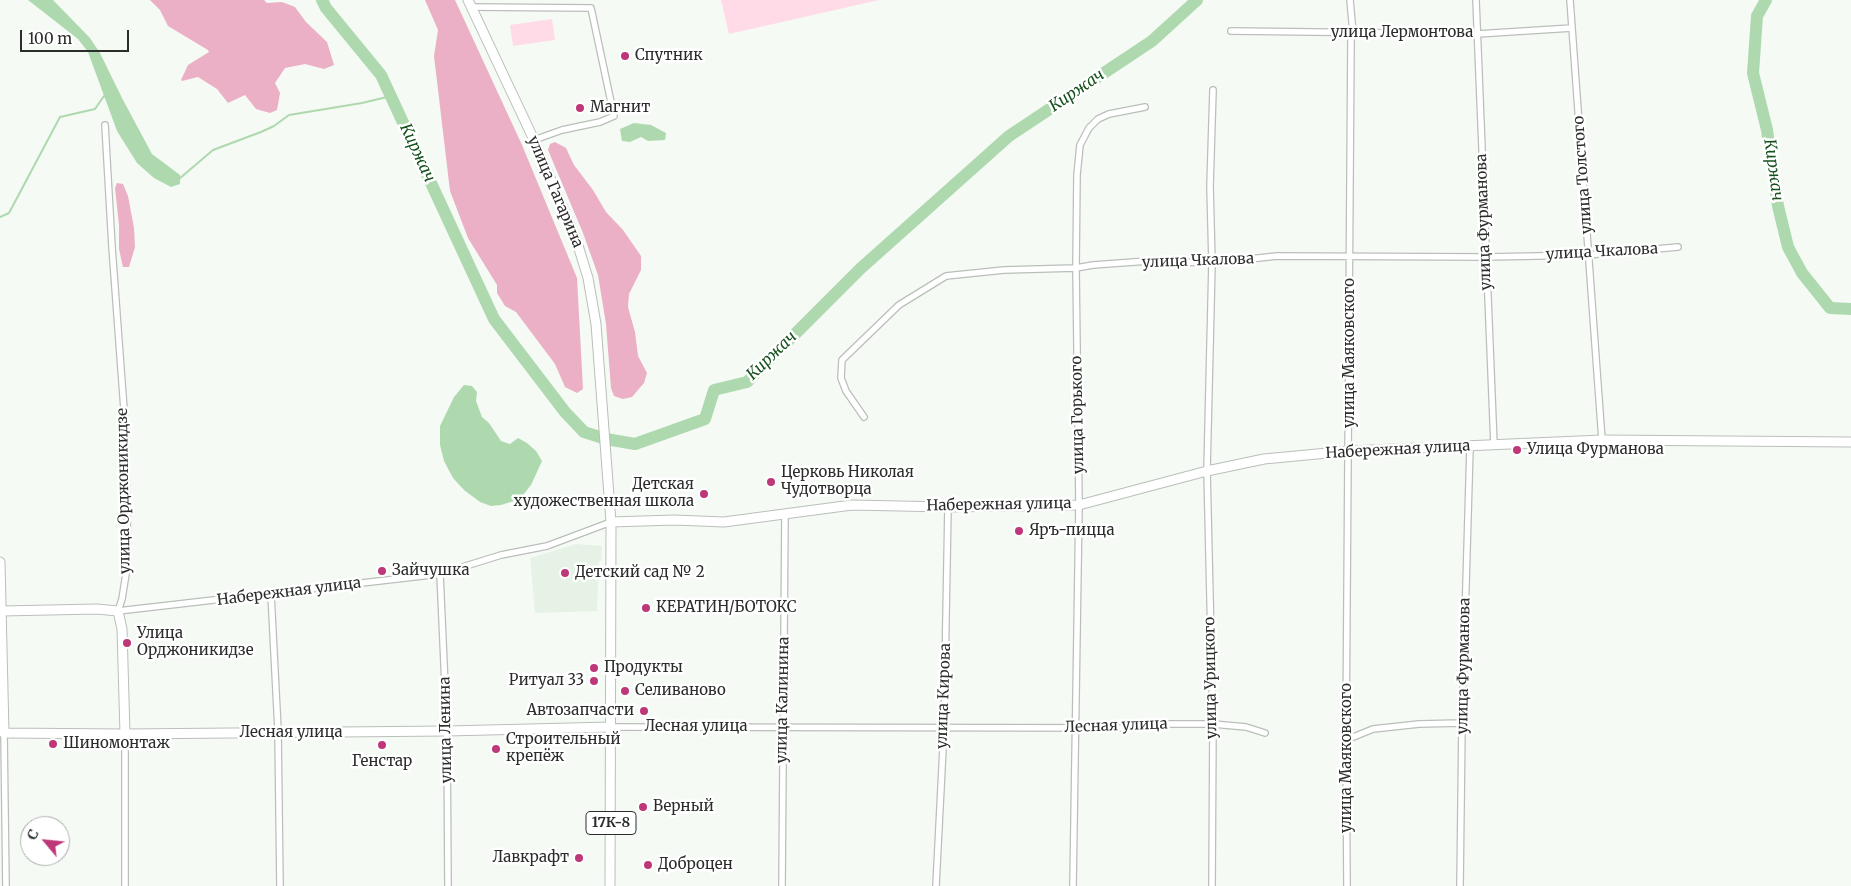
<!DOCTYPE html>
<meta charset="utf-8">
<style>
body{margin:0}
#map{position:relative;width:1851px;height:886px;overflow:hidden;background:#f5faf5;font-family:Merriweather,serif}
canvas{display:block}
.north{position:absolute;left:20px;top:816px;width:50px;height:50px;box-sizing:border-box;background:#fff;border:1px solid #aaabaa;border-radius:50%;rotate:298deg;font-size:14px;font-weight:700;line-height:20px;text-align:center;color:#2b2d2b}
.north::after{content:'';display:block;margin:auto;width:18px;height:22px;background:#be3778;clip-path:polygon(50% 0,100% 100%,50% 72%,0 100%)}
.scale{position:absolute;left:20px;top:30px;width:109px;height:22px;box-sizing:border-box;border:2px solid #2b2d2b;border-top:0;padding-left:6px;font-size:15px;line-height:18px;white-space:nowrap;color:#2b2d2b;-webkit-text-stroke:4px #fff;paint-order:stroke}
</style>
<div id="map">
<canvas width="1851" height="886"></canvas>
<div class="north">С</div>
<div class="scale">100 m</div>
</div>
<script>
const c = document.querySelector('canvas').getContext('2d');
c.lineJoin = 'round';
function fill(path, color) {
  c.fillStyle = color;
  c.fill(path, 'evenodd');
}
function poly(rows) {
  const path = new Path2D();
  for (const r of rows) {
    path.moveTo(r[0], r[1]);
    for (let i = 2; i < r.length; i += 2) path.lineTo(r[i], r[i + 1]);
  }
  return path;
}
function trace(path, color, width, dash) {
  c.strokeStyle = color;
  c.lineWidth = width;
  c.lineCap = dash ? 'butt' : 'round';
  c.setLineDash(dash || []);
  c.stroke(path);
}
function label(font, color, halo, rows, align = 'center') {
  c.font = font + ' Merriweather,serif';
  c.lineWidth = 5;
  c.setLineDash([]);
  c.textBaseline = 'middle';
  c.strokeStyle = halo;
  c.fillStyle = color;
  for (const [text, x, y, turn = 0] of rows) {
    c.save();
    c.translate(x, y);
    c.rotate((+turn || 0) * Math.PI / 180);
    c.textAlign = isNaN(turn) ? turn : align;
    if (halo) c.strokeText(text, 0, 0);
    c.fillText(text, 0, 0);
    c.restore();
  }
}
const built = poly([
 [576,544,602,546,601,561,599,561,597,611,535,613,530,558]
]);
const green = poly([
 [721,0,879,0,729,34],
 [552,19,555,40,513,46,510,25]
]);
const forest = poly([
 [150,0,264,0,267,3,282,2,295,7,306,22,327,42,334,65,324,69,305,64,285,68,275,83,280,93,277,110,270,113,256,109,245,95,228,103,217,89,198,77,182,81,181,80,188,65,209,52,208,50,168,26,160,10],
 [425,0,455,0,522,145,577,278,583,389,577,393,565,387,555,364,516,312,505,306,497,293,497,285,468,238,450,191,434,56,438,30],
 [555,142,566,148,574,165,593,190,606,212,623,230,641,256,641,270,629,294,628,307,635,332,638,356,647,373,644,383,632,397,623,399,614,396,611,388,606,324,598,275,583,233,548,150,550,144],
 [117,183,123,184,128,196,134,228,135,247,129,267,123,267,119,249,119,225,115,188]
]);
const water = poly([
 [28,0,53,0,90,38,100,53,122,98,152,154,180,175,180,184,171,187,154,178,137,163,117,131,88,52,78,39],
 [634,123,651,125,666,133,665,140,648,141,641,137,630,142,622,141,620,129],
 [464,385,472,386,477,392,476,401,482,417,489,423,501,441,510,444,518,438,527,443,536,451,542,461,531,485,523,495,514,501,501,505,491,506,480,502,464,490,453,478,444,461,440,445,440,426,454,397]
]);
const stream = poly([
 [179,179,213,150,261,132,274,126,289,115,362,103,391,96],
 [0,217,9,213,60,117,95,109,104,96,106,97]
]);
const river = poly([
 [322,0,326,8,381,75,494,319,565,412,584,432,606,439,635,444,705,419,714,390,747,382,860,269,1009,136,1152,41,1197,0],
 [1766,0,1757,16,1753,73,1767,130,1778,206,1788,247,1802,273,1830,308,1851,309]
]);
const street = poly([
 [1476,0,1494,445],
 [1570,0,1602,440],
 [471,7,591,8,614,116,600,122,562,130,534,140],
 [1231,31,1477,34,1572,28],
 [105,125,112,247,125,423,128,561,122,599,118,611,440,574,501,555,547,546,611,522],
 [864,417,846,391,841,378,842,360,899,305,946,276,1004,270,1076,268,1093,265,1148,261,1212,263,1277,256,1486,257,1588,255,1678,247],
 [440,574,447,731,448,886],
 [271,594,278,730,280,886],
 [611,727,1138,728,1157,724,1213,724,1246,727,1265,733],
 [1,733,4,733,6,886],
 [125,734,125,886],
 [1346,740,1373,729,1419,724,1462,723],
 [782,886,785,514],
 [936,886,944,728,948,507],
 [1073,886,1079,505,1076,268,1077,175,1080,145,1089,128,1098,119,1109,114,1145,107],
 [1212,886,1213,724,1207,471,1212,263,1210,186,1213,90],
 [1347,886,1346,736,1351,40,1353,33,1350,0],
 [1460,886,1462,723,1470,447]
]);
const secondary = poly([
 [611,522,674,520,724,522,852,505,948,507,1079,505,1207,471,1264,459,1349,451,1602,440,1851,442],
 [0,562,4,733,125,734,447,731,611,727],
 [2,611,97,609,118,611,122,629,125,734]
]);
const primary = poly([
 [468,0,534,140,576,239,588,278,596,324,611,522,610,886]
]);
const markers = [
 [625,56,5,"#be3778"],
 [580,108,5,"#be3778"],
 [1517,450,5,"#be3778"],
 [771,482,5,"#be3778"],
 [704,494,5,"#be3778"],
 [1019,531,5,"#be3778"],
 [382,571,5,"#be3778"],
 [565,573,5,"#be3778"],
 [646,608,5,"#be3778"],
 [127,643,5,"#be3778"],
 [594,668,5,"#be3778"],
 [594,681,5,"#be3778"],
 [625,691,5,"#be3778"],
 [644,711,5,"#be3778"],
 [53,744,5,"#be3778"],
 [382,745,5,"#be3778"],
 [496,749,5,"#be3778"],
 [643,807,5,"#be3778"],
 [579,858,5,"#be3778"],
 [648,865,5,"#be3778"]
];
const shields = [
 [611,823,50]
];
const shieldNames = [
 ["17К-8",611,823]
];
const streetNames = [
 ["улица Лермонтова",1402,33],
 ["улица Толстого",1583,175,-94],
 ["улица Гагарина",555,192,67],
 ["улица Фурманова",1484,222,-92],
 ["улица Чкалова",1602,252,-3],
 ["улица Чкалова",1198,261,-2],
 ["улица Маяковского",1350,353,-90],
 ["улица Горького",1078,415,-91],
 ["Набережная улица",1398,450,-3],
 ["улица Орджоникидзе",124,491,-91],
 ["Набережная улица",999,505,-1],
 ["Набережная улица",289,592,-7],
 ["улица Фурманова",1464,666,-89],
 ["улица Урицкого",1211,678,-91],
 ["улица Кирова",944,696,-88],
 ["улица Калинина",783,700,-89],
 ["Лесная улица",1116,726,-2],
 ["Лесная улица",696,727],
 ["улица Ленина",446,730,-91],
 ["Лесная улица",291,733],
 ["улица Маяковского",1347,758,-90]
];
const poiNames = [
 ["Спутник",635,56],
 ["Магнит",590,108],
 ["Улица Фурманова",1527,450],
 ["Церковь Николая",781,473],
 ["Чудотворца",781,490],
 ["Детская",694,485,"right"],
 ["художественная школа",694,502,"right"],
 ["Яръ-пицца",1029,531],
 ["Зайчушка",392,571],
 ["Детский сад № 2",575,573],
 ["КЕРАТИН/БОТОКС",656,608],
 ["Улица",137,634],
 ["Орджоникидзе",137,651],
 ["Продукты",604,668],
 ["Ритуал 33",584,681,"right"],
 ["Селиваново",635,691],
 ["Автозапчасти",634,711,"right"],
 ["Строительный",506,740],
 ["крепёж",506,757],
 ["Шиномонтаж",63,744],
 ["Генстар",382,762,"center"],
 ["Верный",653,807],
 ["Лавкрафт",569,858,"right"],
 ["Доброцен",658,865]
];
const waterNames = [
 ["Киржач",1077,91,-34],
 ["Киржач",417,153,65],
 ["Киржач",1773,170,82],
 ["Киржач",772,356,-44]
];
fill(built, '#e7f2e6');
fill(green, '#ffdbe8');
fill(forest, '#ebb0c5');
fill(water, '#aed9ae');
trace(stream, '#aed9ae', 2);
trace(river, '#aed9ae', 12);
trace(street, '#babfba', 8);
trace(secondary, '#babfba', 11);
trace(primary, '#babfba', 11);
trace(street, '#fff', 5.5);
trace(secondary, '#fff', 9);
trace(primary, '#fff', 9);
for (const [x, y, r, color] of markers) {
  const dot = new Path2D();
  dot.arc(x, y, r, 0, 2 * Math.PI);
  c.fillStyle = color;
  c.fill(dot);
  trace(dot, '#fff', 2);
}
for (const [x, y, w] of shields) {
  const box = new Path2D();
  box.roundRect(x - w / 2, y - 11.5, w, 23, 4);
  c.fillStyle = '#fff';
  c.fill(box);
  trace(box, '#2b2d2b', 1);
}
label('bold 14px', '#2b2d2b', null, shieldNames);
label('15px', '#2b2d2b', '#fff', streetNames);
label('15px', '#2b2d2b', '#fff', poiNames, 'left');
label('italic 16px', '#15511c', '#fff', waterNames);
</script>
